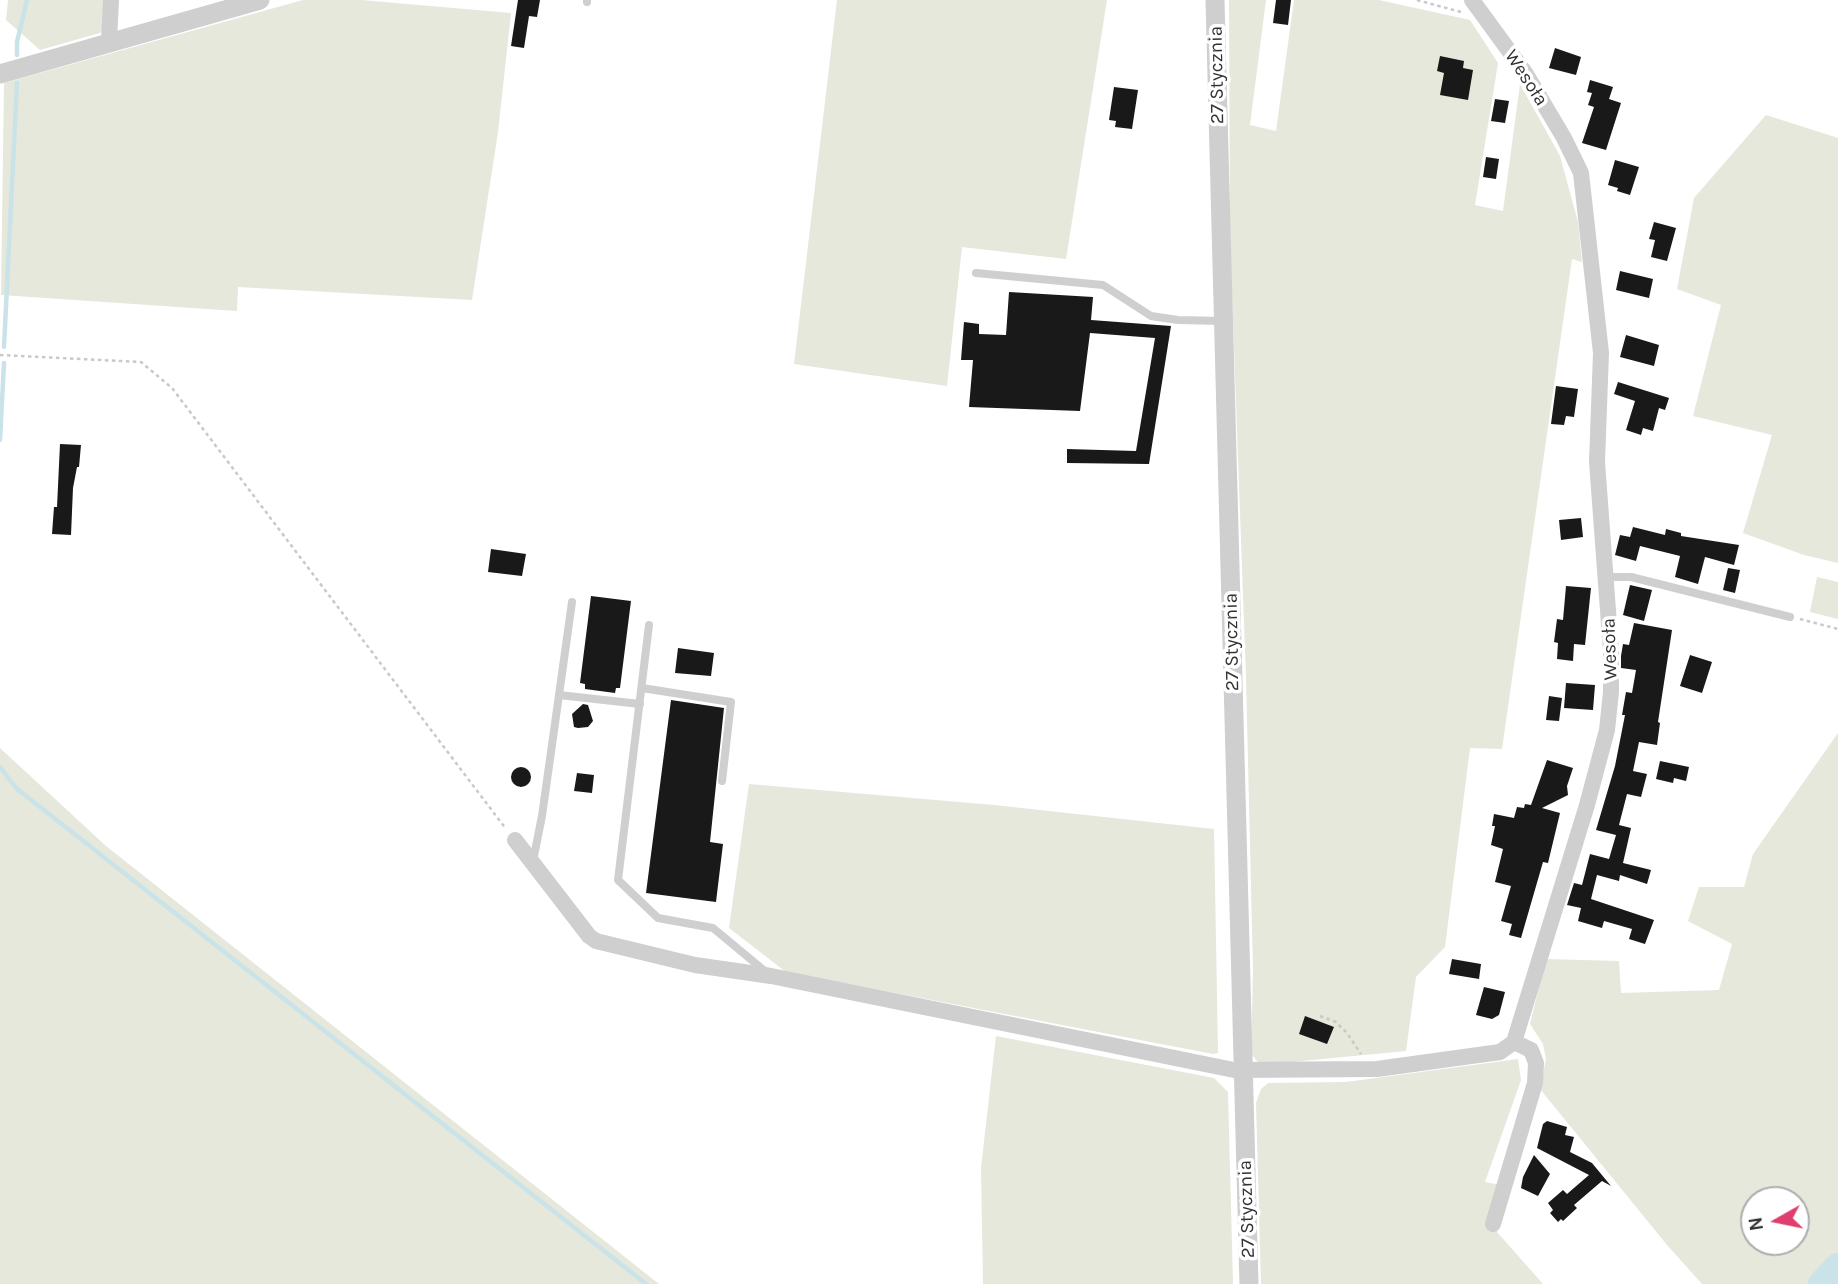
<!DOCTYPE html>
<meta charset="utf-8">
<style>
body{margin:0}
#map{position:relative;width:1838px;height:1284px;overflow:hidden;background:#fff;font-family:Karla,sans-serif}
canvas{display:block}
.north{position:absolute;left:1740px;top:1186px;width:70px;height:70px;box-sizing:border-box;background:#fff;border:2px solid #adadad;border-radius:50%;rotate:261deg;font-size:19px;font-weight:700;line-height:28px;text-align:center;color:#323232}
.north::after{content:'';display:block;margin:auto;width:24px;height:32px;background:#de3f6f;clip-path:polygon(50% 0,100% 100%,50% 72%,0 100%)}
</style>
<div id="map">
<canvas width="1838" height="1284"></canvas>
<div class="north">N</div>
</div>
<script>
const c = document.querySelector('canvas').getContext('2d');
c.lineJoin = 'round';
function fill(path, color) {
  c.fillStyle = color;
  c.fill(path, 'evenodd');
}
function poly(rows) {
  const path = new Path2D();
  for (const r of rows) {
    if (r.length === 3) {
      path.moveTo(r[0] + r[2], r[1]);
      path.arc(r[0], r[1], r[2], 0, 2 * Math.PI);
      continue;
    }
    path.moveTo(r[0], r[1]);
    for (let i = 2; i < r.length; i += 2) path.lineTo(r[i], r[i + 1]);
  }
  return path;
}
function trace(path, color, width, dash) {
  c.strokeStyle = color;
  c.lineWidth = width;
  c.lineCap = dash ? 'butt' : 'round';
  c.setLineDash(dash || []);
  c.stroke(path);
}
function label(font, color, halo, rows, align = 'center') {
  c.font = font + ' Karla,sans-serif';
  c.lineWidth = 7;
  c.setLineDash([]);
  c.textBaseline = 'middle';
  c.strokeStyle = halo;
  c.fillStyle = color;
  for (const [text, x, y, turn = 0] of rows) {
    c.save();
    c.translate(x, y);
    c.rotate((+turn || 0) * Math.PI / 180);
    c.textAlign = isNaN(turn) ? turn : align;
    if (halo) c.strokeText(text, 0, 0);
    c.fillText(text, 0, 0);
    c.restore();
  }
}
const green = poly([
 [8,0,104,0,103,32,40,50,6,20],
 [303,0,361,0,511,13,498,132,472,300,238,287,237,311,1,295,4,83],
 [837,0,1107,0,1066,259,962,247,947,386,794,364],
 [1229,0,1266,0,1250,125,1276,131,1294,0,1379,0,1470,20,1498,63,1475,205,1503,211,1520,84,1560,156,1578,222,1582,262,1572,259,1502,749,1470,748,1445,947,1416,977,1406,1051,1270,1064,1258,1062,1251,1054,1253,970,1246,677,1230,238],
 [1766,115,1838,138,1838,563,1804,555,1743,533,1772,435,1693,416,1721,305,1677,289,1694,198],
 [1817,577,1838,582,1838,619,1810,612],
 [1838,733,1838,1284,1702,1284,1667,1245,1540,1089,1546,1059,1543,1044,1530,1024,1546,959,1619,961,1621,993,1719,990,1732,944,1688,921,1699,887,1744,887,1753,854],
 [1754,1200,1796,1200,1796,1242,1754,1242],
 [0,748,106,846,659,1284,0,1284],
 [749,784,994,805,1214,829,1218,1053,1213,1054,786,972,729,928],
 [996,1036,1214,1078,1228,1092,1233,1284,983,1284,981,1168],
 [1518,1059,1521,1080,1485,1182,1511,1187,1497,1232,1543,1284,1261,1284,1256,1103,1261,1089,1268,1083,1346,1082]
]);
const stream = poly([
 [17,55,17,42,27,0],
 [4,347,17,83],
 [0,440,4,363],
 [0,767,16,788,646,1284]
]);
const river = poly([
 [1822,1284,1838,1267]
]);
const building = poly([
 [518,0,540,0,537,17,529,16,524,48,511,46],
 [1276,0,1291,0,1288,25,1273,23],
 [1555,48,1581,57,1576,75,1549,68],
 [1440,56,1464,61,1463,68,1473,70,1468,100,1440,95,1444,73,1437,71],
 [1590,80,1613,87,1609,99,1621,103,1606,150,1582,143,1594,107,1588,105,1592,93,1587,92],
 [1114,87,1138,90,1132,129,1115,127,1116,121,1109,120],
 [1495,99,1509,101,1505,123,1491,121],
 [1486,157,1499,159,1496,179,1483,177],
 [1615,160,1639,167,1630,195,1617,191,1618,188,1608,185],
 [1654,222,1676,228,1667,261,1651,257,1655,240,1649,239],
 [1620,271,1653,279,1649,298,1616,290],
 [1009,292,1093,297,1091,320,1171,326,1149,464,1067,463,1067,449,1136,451,1155,338,1090,333,1080,411,969,407,973,360,961,360,964,322,979,324,979,334,1006,335],
 [1626,335,1659,345,1654,366,1620,357],
 [1618,382,1669,398,1665,410,1659,408,1653,431,1643,428,1641,435,1626,430,1635,401,1614,394],
 [1556,386,1578,389,1574,417,1566,416,1564,425,1551,424],
 [60,444,81,445,79,467,77,467,73,488,71,535,52,534,54,507,57,507],
 [1581,518,1583,537,1561,540,1559,520],
 [1633,527,1665,535,1666,529,1681,533,1681,536,1739,545,1734,565,1705,557,1698,584,1675,577,1680,556,1640,546,1636,561,1615,555,1620,535,1630,537],
 [491,549,526,554,522,576,488,572],
 [1728,568,1740,570,1735,593,1723,590],
 [1630,585,1652,590,1644,621,1623,615],
 [1566,586,1591,588,1585,645,1574,644,1573,661,1557,659,1558,643,1554,642,1557,619,1563,620],
 [591,596,631,601,620,688,616,688,615,693,585,689,585,684,580,683],
 [1634,623,1672,630,1658,722,1660,723,1657,745,1639,742,1633,771,1647,774,1641,797,1627,794,1619,825,1631,828,1623,863,1651,870,1647,884,1620,875,1619,881,1597,875,1591,899,1654,920,1645,944,1629,939,1632,929,1604,921,1602,928,1578,921,1581,908,1567,905,1574,883,1582,885,1590,854,1609,859,1616,835,1596,830,1615,766,1625,715,1622,715,1626,692,1632,693,1636,670,1621,668,1621,656,1623,644,1629,645],
 [678,648,714,653,711,676,675,673],
 [1690,655,1712,662,1702,693,1680,686],
 [1566,683,1595,685,1593,710,1564,708],
 [1549,696,1562,698,1559,721,1546,720],
 [671,700,724,708,710,842,723,844,716,902,646,893],
 [583,704,588,705,593,721,588,727,578,728,574,727,572,714],
 [1547,760,1573,768,1567,786,1568,795,1542,808,1560,813,1548,863,1543,862,1521,938,1509,935,1512,924,1501,921,1511,886,1495,882,1503,849,1491,845,1495,826,1492,826,1494,814,1514,818,1517,807,1524,808,1525,804,1531,805],
 [1660,761,1689,767,1686,781,1674,778,1673,783,1656,779],
 [521,777,10],
 [577,773,594,775,592,793,574,791],
 [1452,959,1481,964,1479,979,1449,974],
 [1484,987,1505,992,1499,1015,1492,1019,1476,1015],
 [1305,1016,1334,1027,1327,1044,1299,1034],
 [1547,1121,1567,1127,1565,1135,1574,1137,1570,1152,1592,1163,1611,1186,1602,1181,1574,1205,1577,1208,1563,1221,1561,1219,1558,1222,1550,1213,1553,1210,1548,1203,1563,1190,1567,1194,1589,1175,1537,1148,1543,1124],
 [1534,1155,1550,1174,1538,1196,1521,1188,1523,1177]
]);
const path = poly([
 [1417,0,1461,12],
 [0,355,141,362,172,388,506,829],
 [1800,619,1838,629],
 [1320,1016,1336,1022,1347,1033,1361,1054]
]);
const service = poly([
 [587,2,587,0],
 [976,273,1103,285,1151,316,1178,320,1222,321],
 [1607,577,1631,577,1790,617],
 [572,602,559,695,640,704],
 [649,625,618,880,658,918,713,928,766,972],
 [642,688,731,702,722,781],
 [533,861,542,816,559,695]
]);
const minor = poly([
 [109,43,111,0],
 [515,840,589,936,596,941,695,965,771,976,1234,1070,1377,1069,1500,1052,1514,1042,1587,805,1607,730,1611,692,1611,651,1597,462,1601,353,1581,173,1564,138,1526,74,1472,0],
 [1493,1224,1535,1083,1536,1063,1531,1050,1514,1042]
]);
const tertiary = poly([
 [1215,0,1249,1284],
 [0,74,260,0]
]);
const streetNames = [
 ["27 Stycznia",1217,75,-91],
 ["Wesoła",1526,78,57],
 ["27 Stycznia",1232,642,-91],
 ["Wesoła",1610,649,-92],
 ["27 Stycznia",1247,1209,-92]
];
fill(green, '#e5e8db');
trace(stream, '#c9e3e8', 4.5);
trace(river, '#c9e3e8', 28);
fill(building, '#191919');
trace(path, '#c9c9c9', 2.5, [3.5, 3.5]);
trace(service, '#cfcfcf', 8);
trace(minor, '#cfcfcf', 16);
trace(tertiary, '#cfcfcf', 19);
label('19px', '#323232', '#fff', streetNames);
</script>
